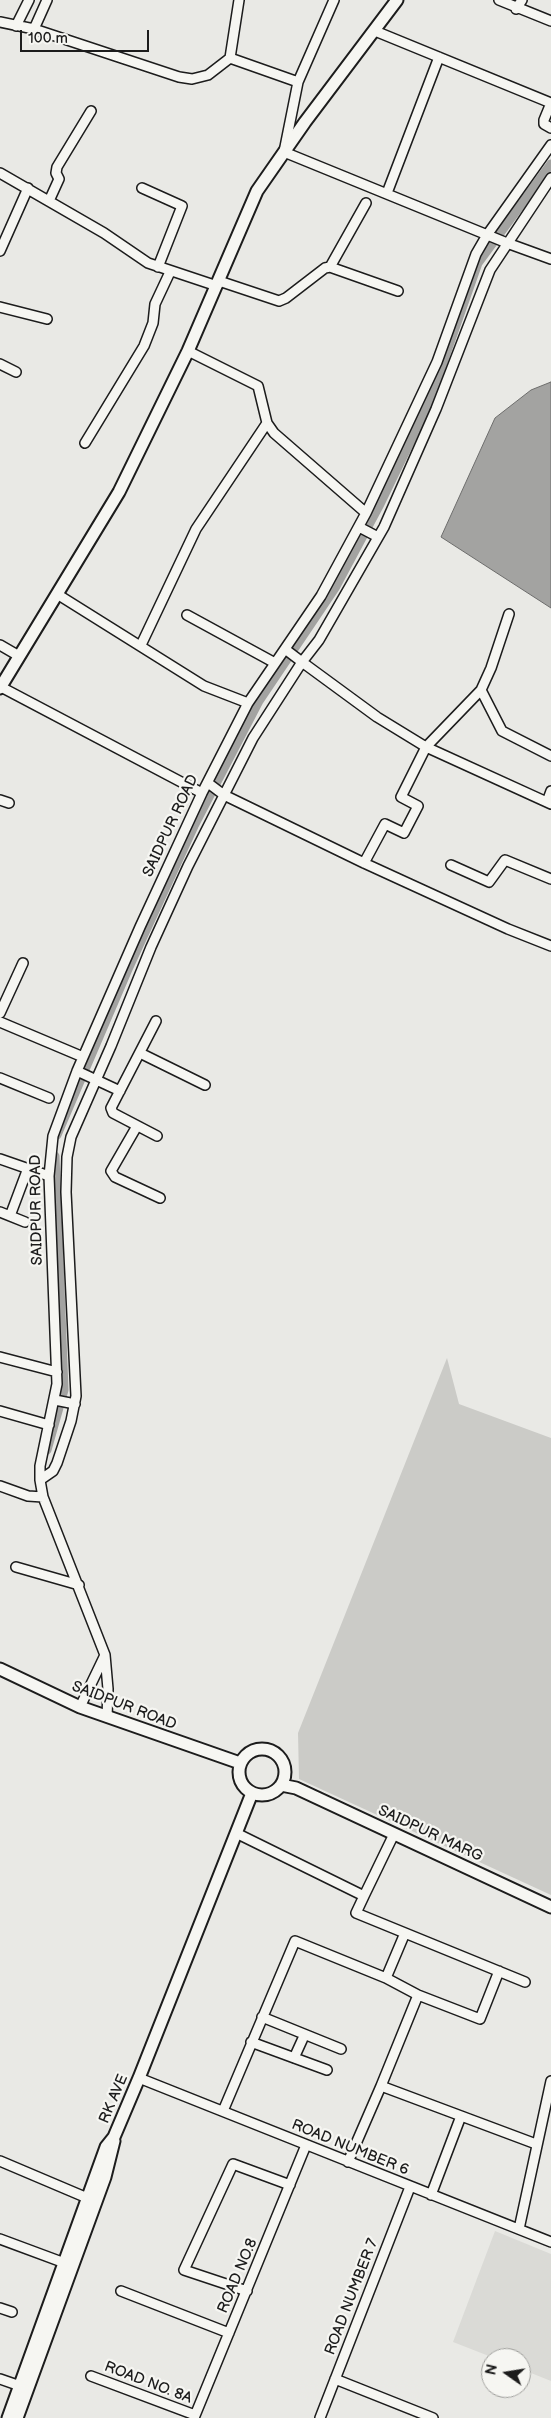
<!DOCTYPE html>
<style>
body{margin:0}
#map{position:relative;width:551px;height:2418px;overflow:hidden;background:#e9e9e5;font-family:"Balsamiq Sans",sans-serif}
canvas{display:block}
.north{position:absolute;left:481px;top:2348px;width:50px;height:50px;box-sizing:border-box;background:#f6f6f2;border:1px solid #9f9f9c;border-radius:50%;rotate:283deg;font-size:14px;font-weight:700;line-height:20px;text-align:center;color:#1c1c1c}
.north::after{content:'';display:block;margin:auto;width:18px;height:22px;background:#1c1c1c;clip-path:polygon(50% 0,100% 100%,50% 72%,0 100%)}
.scale{position:absolute;left:20px;top:30px;width:129px;height:22px;box-sizing:border-box;border:2px solid #1c1c1c;border-top:0;padding-left:6px;font-size:15px;line-height:18px;white-space:nowrap;color:#1c1c1c;-webkit-text-stroke:4px #f6f6f2;paint-order:stroke}
</style>
<div id="map">
<canvas width="551" height="2418"></canvas>
<div class="north">N</div>
<div class="scale">100 m</div>
</div>
<script>
const c = document.querySelector('canvas').getContext('2d');
c.lineJoin = 'round';
function fill(path, color) {
  c.fillStyle = color;
  c.fill(path, 'evenodd');
}
function poly(rows) {
  const path = new Path2D();
  for (const r of rows) {
    if (r.length === 3) {
      path.moveTo(r[0] + r[2], r[1]);
      path.arc(r[0], r[1], r[2], 0, 2 * Math.PI);
      continue;
    }
    path.moveTo(r[0], r[1]);
    for (let i = 2; i < r.length; i += 2) path.lineTo(r[i], r[i + 1]);
  }
  return path;
}
function trace(path, color, width, dash) {
  c.strokeStyle = color;
  c.lineWidth = width;
  c.lineCap = dash ? 'butt' : 'round';
  c.setLineDash(dash || []);
  c.stroke(path);
}
function label(font, color, halo, rows, align = 'center') {
  c.font = font + ' "Balsamiq Sans",sans-serif';
  c.lineWidth = 4.5;
  c.setLineDash([]);
  c.textBaseline = 'middle';
  c.strokeStyle = halo;
  c.fillStyle = color;
  for (const [text, x, y, turn = 0] of rows) {
    c.save();
    c.translate(x, y);
    c.rotate((+turn || 0) * Math.PI / 180);
    c.textAlign = isNaN(turn) ? turn : align;
    if (halo) c.strokeText(text, 0, 0);
    c.fillText(text, 0, 0);
    c.restore();
  }
}
const built = poly([
 [495,2231,551,2254,551,2381,521,2369,521,2358,494,2358,453,2342]
]);
const green = poly([
 [447,1358,459,1404,551,1438,551,1895,299,1779,298,1733]
]);
const water = poly([
 [551,382,551,608,441,537,495,418,531,390,551,382]
]);
const canal = poly([
 [57,1135,129,967,194,826,259,701,335,588,380,504,428,405,478,263,551,164],
 [47,1450,64,1390,55,1156]
]);
const minor = poly([
 [499,0,551,21],
 [516,9,522,0],
 [0,22,34,29,179,77,192,79,208,75,230,58,298,82,284,152,507,243,551,259],
 [16,26,29,0],
 [34,29,47,0],
 [375,31,551,103],
 [230,58,239,0],
 [298,82,334,0],
 [551,103,544,120,544,124,551,128],
 [0,173,104,233,148,263,217,286],
 [551,178,490,270,436,409,384,527,319,640,302,662,377,717,426,747,551,804],
 [142,188,182,206,158,267],
 [387,193,439,57],
 [49,201,59,179,56,173,57,167,91,111],
 [0,251,28,188],
 [330,267,366,203],
 [219,281,279,301,286,298,325,268,330,267,398,291],
 [0,307,47,319],
 [188,351,258,386,267,423,274,433,366,513],
 [0,364,16,372],
 [85,443,144,346,153,323,155,304,170,272],
 [359,527,378,537],
 [57,594,204,686,248,703],
 [187,615,275,663],
 [0,645,19,656],
 [141,645,196,529,267,423],
 [285,649,302,662],
 [1,687,202,793],
 [481,690,502,731,551,756],
 [208,783,224,795,364,863,508,929,551,946],
 [0,800,9,803],
 [547,802,551,791],
 [364,863,385,824,404,833,418,806,401,797,426,747,481,690,491,668,509,614],
 [451,865,489,882,505,860,551,879],
 [0,1013,23,963],
 [156,1021,111,1108,113,1113,157,1136],
 [0,1022,83,1057],
 [140,1053,205,1085],
 [77,1071,120,1091],
 [0,1078,49,1098],
 [137,1126,111,1171,115,1177,160,1198],
 [0,1159,49,1176],
 [0,1212,25,1222],
 [10,1216,28,1168],
 [0,1357,57,1372],
 [55,1400,75,1404],
 [0,1411,49,1425],
 [40,1480,53,1471,57,1463,71,1421,76,1396,66,1192,67,1157,71,1137,111,1046,151,947,188,866,253,738,302,662],
 [0,1486,28,1496,43,1497],
 [16,1567,79,1585],
 [80,1707,105,1655],
 [107,1717,108,1689,105,1655,43,1497,40,1480,40,1466,57,1384,49,1176,53,1136,77,1071,140,927,202,793,248,703,321,596,366,513,437,362,476,254,487,235,551,145],
 [236,1833,364,1896,356,1913,525,1982],
 [364,1896,394,1834],
 [405,1933,386,1978,418,1995,480,2019,499,1971],
 [262,2017,341,2049],
 [251,2042,327,2070],
 [294,2058,304,2036],
 [139,2078,551,2242],
 [381,2086,418,1995],
 [223,2111,295,1941,386,1978],
 [0,2161,92,2200],
 [348,2162,381,2086,536,2144],
 [431,2195,461,2116],
 [519,2229,551,2081],
 [0,2239,70,2265],
 [121,2291,229,2333],
 [247,2291,184,2270,233,2164,290,2185],
 [0,2308,12,2312],
 [91,2376,195,2415],
 [0,2379,26,2388],
 [335,2379,433,2418],
 [194,2418,306,2145],
 [320,2418,410,2187]
]);
const major = poly([
 [0,688,119,492,188,351,257,191,305,122,397,0],
 [0,1669,80,1707,240,1763],
 [262,1772,23],
 [281,1785,296,1788,551,1907],
 [8,2418,106,2147,114,2137,139,2078,252,1793],
 [17,2418,105,2177,114,2141]
]);
const streetNames = [
 ["SAIDPUR ROAD",171,826,-65],
 ["SAIDPUR ROAD",37,1210,-91],
 ["SAIDPUR ROAD",124,1706,21],
 ["SAIDPUR MARG",430,1834,25],
 ["RK AVE",114,2099,-67],
 ["ROAD NUMBER 6",350,2148,22],
 ["ROAD NO.8",238,2276,-67],
 ["ROAD NUMBER 7",352,2297,-69],
 ["ROAD NO. 8A",148,2383,21]
];
fill(built, '#dadad6');
fill(green, '#cbcbc7');
fill(water, '#a3a3a1');
trace(water, '#6d6d6c', 1);
trace(canal, '#a3a3a1', 9);
trace(minor, '#1c1c1c', 12);
trace(major, '#1c1c1c', 15);
trace(minor, '#f6f6f2', 9);
trace(major, '#f6f6f2', 11);
label('15px', '#1c1c1c', '#f6f6f2', streetNames);
</script>
